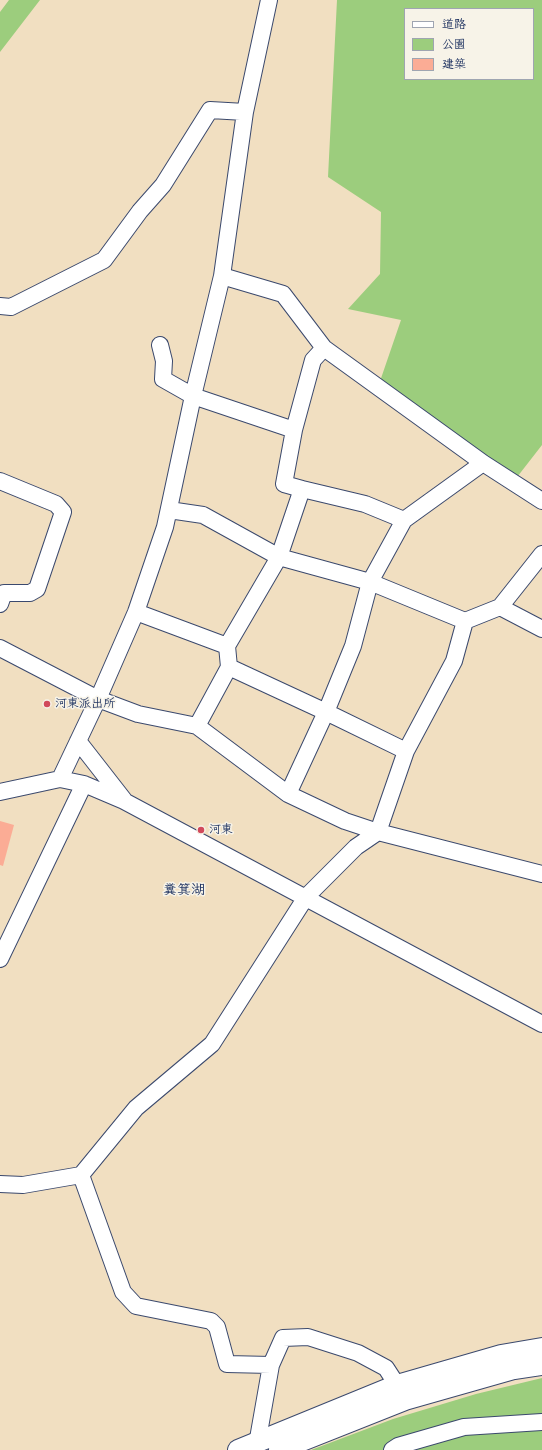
<!DOCTYPE html>
<meta charset="utf-8">
<style>
body{margin:0}
#map{position:relative;width:542px;height:1450px;overflow:hidden;background:#f1dfc1;font-family:Sriracha,"LXGW WenKai TC",sans-serif}
canvas{display:block}
.legend{position:absolute;left:404px;top:8px;width:130px;height:72px;box-sizing:border-box;background:#f7f3e8;border:1px solid #9fa5b1;margin:0;padding:5px 7px;list-style:none;font-size:12px;color:#1b2f5e}
.legend li{display:flex;align-items:center;gap:8px;height:20px}
.legend b{width:20px;border:1px solid #9fa5b1}
</style>
<div id="map">
<canvas width="542" height="1450"></canvas>
<ul class="legend">
<li><b style="height:5px;background:#fff"></b>道路</li>
<li><b style="height:11px;background:#9ccd7d"></b>公園</li>
<li><b style="height:11px;background:#fbac95"></b>建築</li>
</ul>
</div>
<script>
const c = document.querySelector('canvas').getContext('2d');
c.lineJoin = 'round';
function fill(path, color) {
  c.fillStyle = color;
  c.fill(path, 'evenodd');
}
function poly(rows) {
  const path = new Path2D();
  for (const r of rows) {
    path.moveTo(r[0], r[1]);
    for (let i = 2; i < r.length; i += 2) path.lineTo(r[i], r[i + 1]);
  }
  return path;
}
function trace(path, color, width, dash) {
  c.strokeStyle = color;
  c.lineWidth = width;
  c.lineCap = dash ? 'butt' : 'round';
  c.setLineDash(dash || []);
  c.stroke(path);
}
function label(font, color, halo, rows, align = 'center') {
  c.font = font + ' Sriracha,"LXGW WenKai TC",sans-serif';
  c.lineWidth = 3;
  c.setLineDash([]);
  c.textBaseline = 'middle';
  c.strokeStyle = halo;
  c.fillStyle = color;
  for (const [text, x, y, turn = 0] of rows) {
    c.save();
    c.translate(x, y);
    c.rotate((+turn || 0) * Math.PI / 180);
    c.textAlign = isNaN(turn) ? turn : align;
    if (halo) c.strokeText(text, 0, 0);
    c.fillText(text, 0, 0);
    c.restore();
  }
}
const green = poly([
 [9,0,40,0,0,52,0,12],
 [337,0,542,0,542,445,514,481,377,390,401,320,348,309,380,274,381,212,328,177],
 [405,9,533,9,533,79,405,79],
 [542,1378,542,1450,311,1450,393,1419,476,1394]
]);
const building = poly([
 [0,821,14,825,3,866,0,865]
]);
const minor = poly([
 [222,276,283,294,324,348,483,463,542,501],
 [0,306,11,307,104,260,140,211,163,185,210,110,245,112],
 [160,345,164,361,163,379,193,396,294,430],
 [0,481,56,504,63,512,37,589,30,593,4,593,0,604],
 [302,489,365,504,404,520],
 [169,510,203,515,279,557,370,582,465,621,500,607,542,629],
 [500,607,542,554],
 [136,612,227,646],
 [0,648,98,699,138,714,197,726,288,794,345,821,378,832,542,874],
 [229,667,326,712,406,751],
 [197,726,229,667,227,646,279,557,302,489,284,484,294,430,313,360,324,348],
 [78,741,124,800],
 [60,779,98,699,136,612,165,527,193,396,222,276,245,112,269,0],
 [0,792,60,779,84,784,124,801,542,1024],
 [288,794,326,712,353,646,370,582,404,520,483,463],
 [0,959,84,784],
 [0,1184,23,1185,81,1175],
 [397,1385,386,1368,358,1353,308,1337,283,1338,271,1365,227,1364,217,1327,211,1321,136,1306,123,1292,81,1175,136,1108,212,1044,306,897,356,847,378,832,406,751,454,661,465,621],
 [256,1450,271,1365],
 [392,1450,398,1446,464,1427,542,1422]
]);
const major = poly([
 [238,1450,397,1385,501,1355,542,1348],
 [279,1450,405,1400,514,1369,542,1365]
]);
const markers = [
 [47,704,4,"#d1495b"],
 [201,830,4,"#d1495b"]
];
const poiNames = [
 ["河東派出所",55,704],
 ["河東",209,830]
];
const quarterNames = [
 ["糞箕湖",184,890]
];
fill(green, '#9ccd7d');
fill(building, '#fbac95');
trace(minor, '#3b496d', 18);
trace(major, '#3b496d', 22);
trace(minor, '#fff', 16);
trace(major, '#fff', 20);
for (const [x, y, r, color] of markers) {
  const dot = new Path2D();
  dot.arc(x, y, r, 0, 2 * Math.PI);
  c.fillStyle = color;
  c.fill(dot);
  trace(dot, '#f7f3e8', 1.5);
}
label('12px', '#1b2f5e', '#f7f3e8', poiNames, 'left');
label('14px', '#1b2f5e', '#f7f3e8', quarterNames);
</script>
